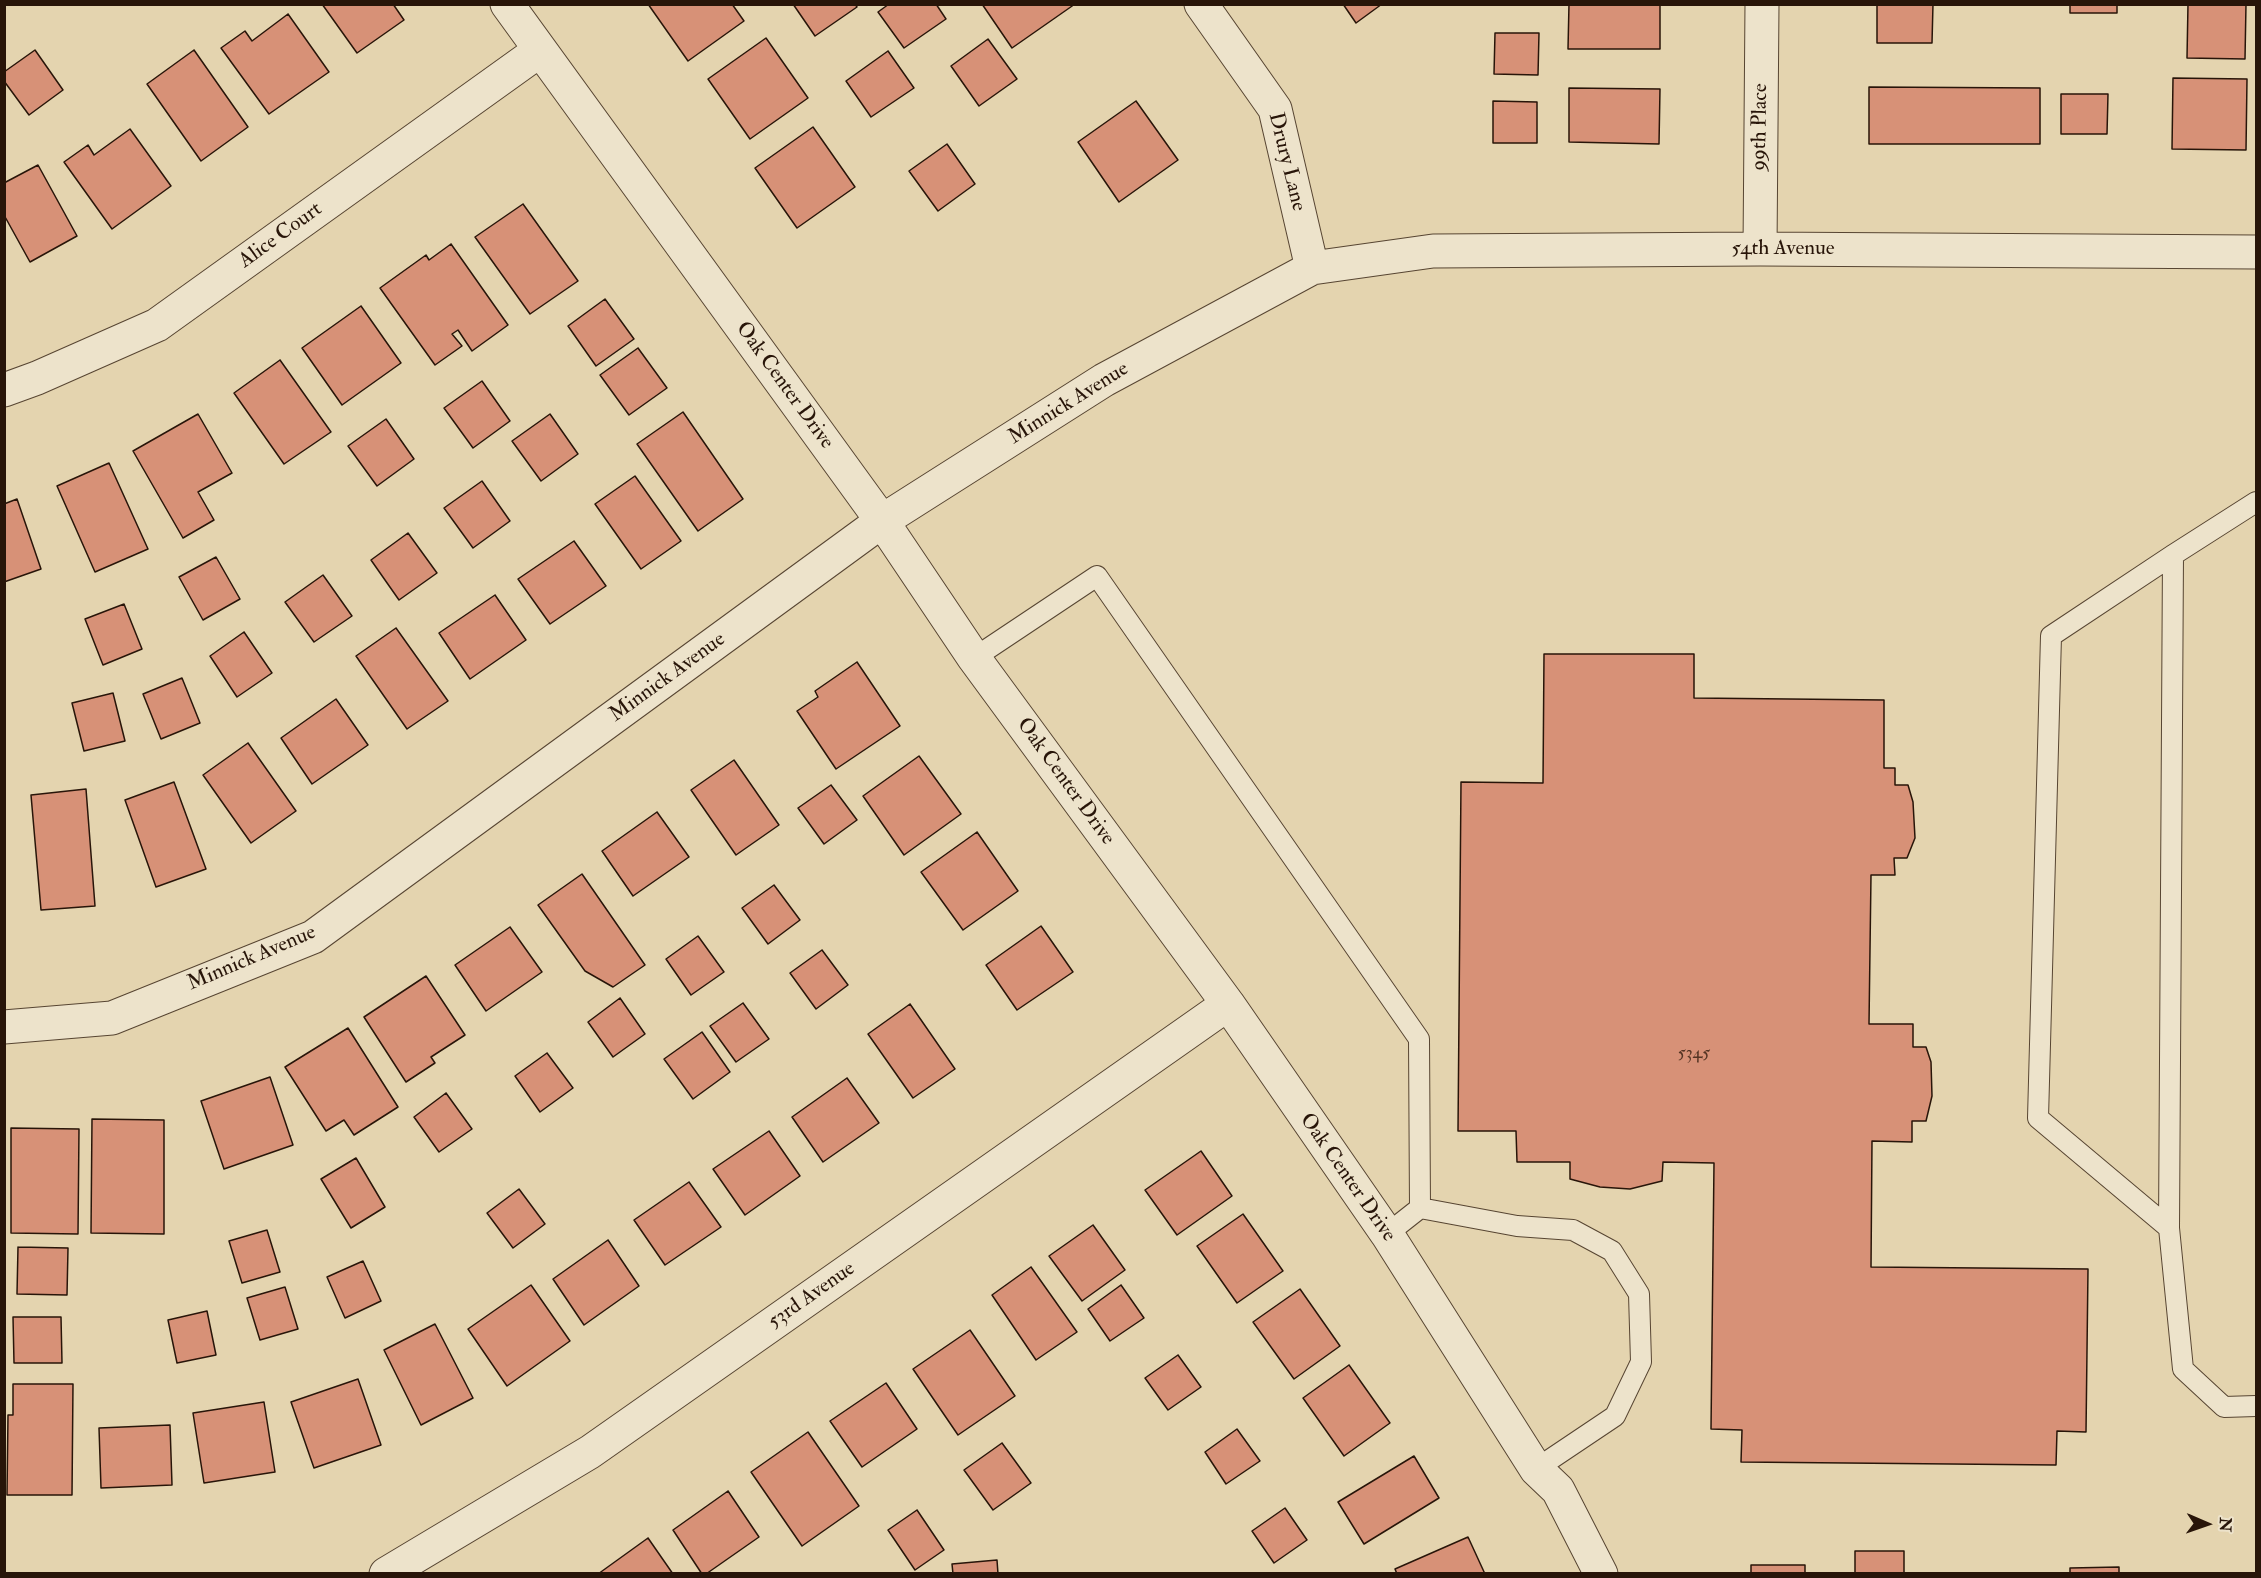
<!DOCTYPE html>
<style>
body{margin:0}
#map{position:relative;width:2261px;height:1578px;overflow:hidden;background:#e4d4af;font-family:"IM FELL Double Pica",serif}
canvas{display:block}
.frame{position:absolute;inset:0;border:6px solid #281509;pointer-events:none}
.north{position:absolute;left:2177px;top:1494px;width:60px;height:60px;-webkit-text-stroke:4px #ede3cb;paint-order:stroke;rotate:92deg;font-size:16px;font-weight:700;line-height:24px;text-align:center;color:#281509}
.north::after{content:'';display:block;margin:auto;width:21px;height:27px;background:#281509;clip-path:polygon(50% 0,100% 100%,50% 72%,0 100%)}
</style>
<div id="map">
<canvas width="2261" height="1578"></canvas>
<div class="frame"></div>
<div class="north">N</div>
</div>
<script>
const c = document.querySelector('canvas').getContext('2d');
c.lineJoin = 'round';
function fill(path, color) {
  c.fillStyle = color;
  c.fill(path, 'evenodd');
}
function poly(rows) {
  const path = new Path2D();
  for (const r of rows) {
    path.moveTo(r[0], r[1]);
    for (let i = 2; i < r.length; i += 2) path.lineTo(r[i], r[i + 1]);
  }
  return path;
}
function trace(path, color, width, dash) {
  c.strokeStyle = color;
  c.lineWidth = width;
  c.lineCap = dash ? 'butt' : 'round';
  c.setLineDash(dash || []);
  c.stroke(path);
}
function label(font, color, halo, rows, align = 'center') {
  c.font = font + ' "IM FELL Double Pica",serif';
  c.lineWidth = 6;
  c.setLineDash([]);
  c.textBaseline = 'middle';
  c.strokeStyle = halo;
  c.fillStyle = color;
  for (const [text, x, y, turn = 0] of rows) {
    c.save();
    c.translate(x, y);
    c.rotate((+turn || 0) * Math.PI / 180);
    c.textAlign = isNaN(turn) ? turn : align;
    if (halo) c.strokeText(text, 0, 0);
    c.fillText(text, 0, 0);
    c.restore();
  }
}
const building = poly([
 [322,4,393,4,404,20,357,53,322,4],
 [648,4,732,4,744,21,688,61,648,4],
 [793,4,855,4,857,7,815,36,793,4],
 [889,4,936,4,946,19,904,48,878,12,889,4],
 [982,4,1075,4,1012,48,982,4],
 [1343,4,1382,4,1356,23,1343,4],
 [1569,4,1660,4,1660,49,1568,49,1569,4],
 [1877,4,1933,4,1932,43,1877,43,1877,4],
 [2070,4,2117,4,2117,13,2070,13,2070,4],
 [2188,4,2246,4,2245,59,2187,58,2188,4],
 [288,14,329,72,269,114,221,48,245,31,252,41,288,14],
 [1495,33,1539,33,1538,75,1494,74,1495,33],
 [766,38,808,98,750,139,708,79,766,38],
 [988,39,1017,79,979,106,951,66,988,39],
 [35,50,63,90,29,115,4,81,4,72,35,50],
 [194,50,248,127,201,161,147,84,194,50],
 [888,51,914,88,871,117,846,81,888,51],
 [2173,78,2247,79,2246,150,2172,149,2173,78],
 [1869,87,2040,88,2040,144,1869,144,1869,87],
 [1569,88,1660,89,1659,144,1569,142,1569,88],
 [2061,94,2108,94,2107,134,2061,134,2061,94],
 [1136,101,1178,160,1119,202,1078,142,1136,101],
 [1493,101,1537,102,1537,143,1493,143,1493,101],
 [813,127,855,187,797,228,755,168,813,127],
 [130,129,171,186,112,229,64,162,88,145,94,155,130,129],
 [947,144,975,184,938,211,909,171,947,144],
 [38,165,77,236,30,262,4,215,4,183,38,165],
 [523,204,578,281,530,314,475,237,523,204],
 [451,244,508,325,472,351,458,330,452,334,462,346,435,365,380,288,426,255,429,260,451,244],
 [605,299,634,339,596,366,568,326,605,299],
 [361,306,401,363,342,405,302,348,361,306],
 [638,348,667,388,629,415,600,375,638,348],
 [280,360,331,432,284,464,234,393,280,360],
 [482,381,510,421,473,448,444,408,482,381],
 [683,412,743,499,698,531,637,444,683,412],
 [198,414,232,473,198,492,214,520,183,538,133,451,198,414],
 [550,414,578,454,541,481,512,441,550,414],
 [386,419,414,459,377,486,348,446,386,419],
 [109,463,148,549,95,572,57,486,109,463],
 [635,476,681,541,641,569,595,504,635,476],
 [482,481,510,521,473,548,444,508,482,481],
 [17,499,41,569,4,582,4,504,17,499],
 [408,533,437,573,399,600,371,560,408,533],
 [574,541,606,586,550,624,518,579,574,541],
 [216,557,240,599,203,620,179,577,216,557],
 [323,575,352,616,314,642,285,602,323,575],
 [495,595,526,640,470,679,439,633,495,595],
 [124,604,142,649,103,665,85,619,124,604],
 [396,628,448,701,407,729,356,656,396,628],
 [244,632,272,673,237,697,210,656,244,632],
 [1544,654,1694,654,1694,698,1884,700,1884,768,1895,768,1895,785,1908,785,1913,802,1915,838,1907,858,1894,858,1895,875,1871,875,1869,1024,1913,1024,1913,1047,1926,1047,1931,1062,1932,1096,1926,1121,1912,1121,1912,1142,1872,1141,1871,1267,2088,1269,2086,1432,2057,1431,2056,1465,1741,1462,1742,1430,1711,1429,1714,1163,1663,1162,1662,1181,1630,1189,1600,1187,1570,1179,1570,1162,1517,1162,1516,1131,1458,1131,1461,782,1543,783,1544,654],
 [857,662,900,726,836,769,797,711,818,697,815,691,857,662],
 [182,678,200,723,161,739,143,694,182,678],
 [113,693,125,741,84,751,72,703,113,693],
 [336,699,368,745,312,784,281,738,336,699],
 [248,743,296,811,251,843,203,775,248,743],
 [919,756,961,814,904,855,863,796,919,756],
 [734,760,779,825,736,855,691,790,734,760],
 [174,782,206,869,156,887,125,800,174,782],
 [831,785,857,820,824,844,798,808,831,785],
 [86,789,95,906,41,910,31,795,86,789],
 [657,812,689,857,633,896,602,851,657,812],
 [977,832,1018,891,963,930,921,872,977,832],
 [582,874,645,965,613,987,585,971,538,905,582,874],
 [774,885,800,920,768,944,742,908,774,885],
 [1041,926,1073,972,1017,1010,986,965,1041,926],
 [510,927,542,972,486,1011,455,965,510,927],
 [698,936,724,972,691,995,666,959,698,936],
 [822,950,848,985,816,1009,790,973,822,950],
 [426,976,465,1035,431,1057,435,1063,406,1082,364,1017,426,976],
 [620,998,645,1034,613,1057,588,1022,620,998],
 [743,1003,769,1039,736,1062,710,1026,743,1003],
 [910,1004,955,1069,913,1098,868,1034,910,1004],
 [348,1028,398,1107,354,1135,344,1120,326,1131,285,1067,348,1028],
 [702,1032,730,1072,693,1099,664,1059,702,1032],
 [547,1053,573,1088,540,1112,515,1076,547,1053],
 [270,1077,293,1145,224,1169,201,1101,270,1077],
 [847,1078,879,1123,823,1162,792,1117,847,1078],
 [446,1093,472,1129,439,1152,414,1117,446,1093],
 [92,1119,164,1120,164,1234,91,1233,92,1119],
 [11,1128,79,1129,78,1234,11,1233,11,1128],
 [769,1131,800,1176,745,1215,713,1169,769,1131],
 [1201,1151,1232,1196,1177,1235,1145,1190,1201,1151],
 [356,1158,385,1207,351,1228,321,1179,356,1158],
 [689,1182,721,1227,665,1265,634,1220,689,1182],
 [519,1189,545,1224,513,1248,487,1213,519,1189],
 [1243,1214,1283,1271,1237,1303,1197,1246,1243,1214],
 [1093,1225,1125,1270,1082,1301,1049,1256,1093,1225],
 [267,1230,280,1272,242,1283,229,1241,267,1230],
 [608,1240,639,1286,584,1325,553,1279,608,1240],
 [18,1247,68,1248,67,1295,17,1294,18,1247],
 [363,1261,381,1301,345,1318,327,1277,363,1261],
 [1031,1267,1077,1332,1036,1360,992,1295,1031,1267],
 [531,1285,570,1341,507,1386,468,1329,531,1285],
 [1121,1285,1144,1318,1110,1341,1088,1309,1121,1285],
 [285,1287,298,1329,260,1340,247,1298,285,1287],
 [1300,1289,1340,1346,1294,1379,1253,1322,1300,1289],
 [207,1311,216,1355,177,1363,168,1320,207,1311],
 [13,1317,61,1317,62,1363,14,1363,13,1317],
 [435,1324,473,1398,421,1425,384,1350,435,1324],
 [970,1330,1015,1396,958,1435,913,1369,970,1330],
 [1178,1355,1201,1387,1168,1410,1145,1378,1178,1355],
 [1349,1365,1390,1423,1344,1456,1303,1398,1349,1365],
 [358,1379,381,1445,314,1468,291,1402,358,1379],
 [886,1383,917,1429,862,1467,830,1421,886,1383],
 [13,1384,73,1384,72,1495,7,1495,8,1415,13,1415,13,1384],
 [264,1402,275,1472,204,1483,193,1413,264,1402],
 [170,1425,172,1485,101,1488,99,1428,170,1425],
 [1237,1429,1260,1461,1226,1484,1205,1452,1237,1429],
 [808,1432,859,1506,802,1546,751,1472,808,1432],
 [1002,1443,1031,1483,993,1510,964,1470,1002,1443],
 [1414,1456,1439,1498,1364,1544,1338,1502,1414,1456],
 [728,1491,759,1537,706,1574,702,1574,673,1530,728,1491],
 [1285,1508,1307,1540,1274,1563,1252,1531,1285,1508],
 [917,1510,944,1550,915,1570,888,1530,917,1510],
 [1468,1537,1485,1574,1397,1574,1395,1569,1468,1537],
 [648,1538,673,1574,598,1574,648,1538],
 [1855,1551,1904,1551,1904,1574,1855,1574,1855,1551],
 [997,1560,998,1574,953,1574,952,1564,997,1560],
 [1751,1565,1805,1565,1805,1574,1751,1574,1751,1565],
 [2119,1567,2119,1574,2070,1574,2070,1568,2119,1567]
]);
const service = poly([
 [2256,502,2173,555,2051,636,2038,1118,2169,1228,2183,1369,2224,1407,2256,1406],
 [974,658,1097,576,1419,1039,1420,1208],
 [2169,1228,2173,555],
 [1387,1234,1420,1208,1517,1226,1573,1230,1612,1251,1639,1294,1641,1362,1615,1416,1536,1469]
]);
const minor = poly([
 [507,4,882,521,974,658,1228,1004,1387,1234,1536,1469,1558,1490,1601,1574],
 [1201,4,1275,109,1312,268],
 [1760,249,1762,4],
 [4,390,37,378,157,325,539,51],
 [4,1027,112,1018,313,937,882,521,1104,380,1312,268,1433,251,1760,249,2256,252],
 [386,1574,590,1452,1228,1004]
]);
const numberNames = [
 ["5345",1694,1054]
];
const streetNames = [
 ["99th Place",1761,127,-89],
 ["Drury Lane",1286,162,76],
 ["Alice Court",281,236,-36],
 ["54th Avenue",1783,249],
 ["Oak Center Drive",784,386,54],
 ["Minnick Avenue",1069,404,-32],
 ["Minnick Avenue",668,678,-36],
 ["Oak Center Drive",1065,782,54],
 ["Minnick Avenue",252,959,-23],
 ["Oak Center Drive",1347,1178,55],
 ["53rd Avenue",812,1296,-35]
];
fill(building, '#d79177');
trace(building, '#281509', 1.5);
trace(service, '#574532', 22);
trace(minor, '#574532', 35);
trace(service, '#ede3cb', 20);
trace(minor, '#ede3cb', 33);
label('18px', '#543424', null, numberNames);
label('21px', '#281509', '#ede3cb', streetNames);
</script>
